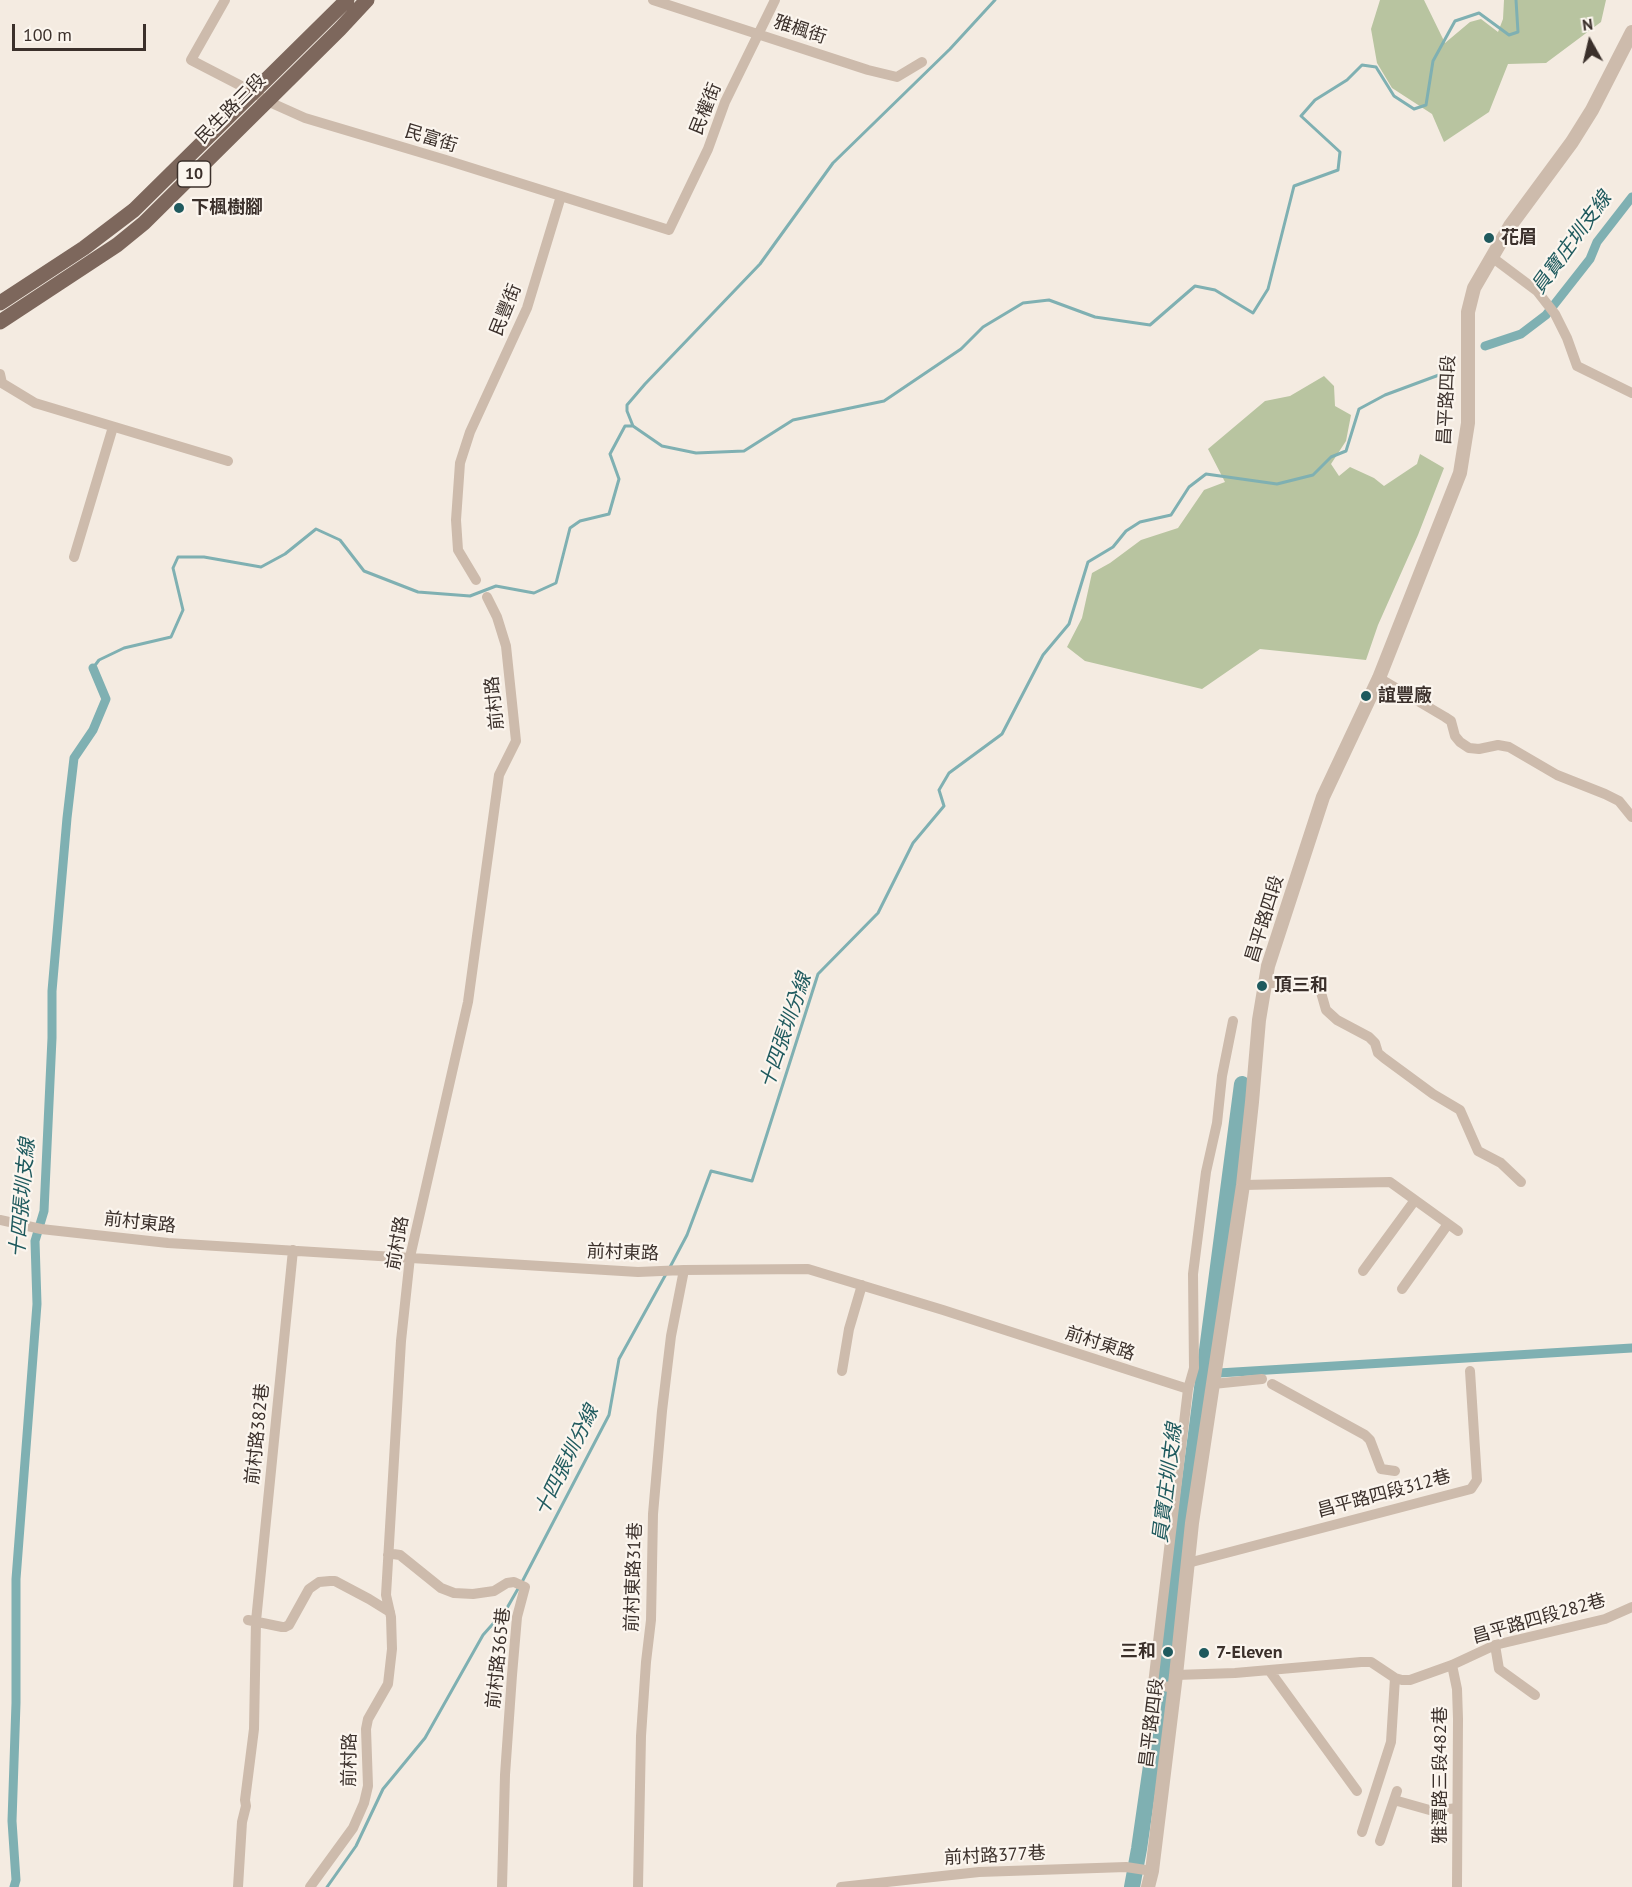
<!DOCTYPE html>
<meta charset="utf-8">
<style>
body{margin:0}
#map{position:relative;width:1632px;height:1887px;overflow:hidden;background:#f4ebe1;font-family:"PT Sans",sans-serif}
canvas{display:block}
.north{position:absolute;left:1560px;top:12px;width:60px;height:60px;-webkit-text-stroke:4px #fbf5ee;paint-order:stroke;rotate:352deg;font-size:16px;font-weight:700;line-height:24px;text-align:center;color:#3b302b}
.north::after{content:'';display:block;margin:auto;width:21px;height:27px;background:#3b302b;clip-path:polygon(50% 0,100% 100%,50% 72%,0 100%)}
.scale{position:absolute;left:12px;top:24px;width:134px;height:27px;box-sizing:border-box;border:3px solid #3b302b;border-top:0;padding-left:8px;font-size:18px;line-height:21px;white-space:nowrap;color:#3b302b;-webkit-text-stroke:4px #fbf5ee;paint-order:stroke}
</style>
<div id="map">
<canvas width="1632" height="1887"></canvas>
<div class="north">N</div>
<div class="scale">100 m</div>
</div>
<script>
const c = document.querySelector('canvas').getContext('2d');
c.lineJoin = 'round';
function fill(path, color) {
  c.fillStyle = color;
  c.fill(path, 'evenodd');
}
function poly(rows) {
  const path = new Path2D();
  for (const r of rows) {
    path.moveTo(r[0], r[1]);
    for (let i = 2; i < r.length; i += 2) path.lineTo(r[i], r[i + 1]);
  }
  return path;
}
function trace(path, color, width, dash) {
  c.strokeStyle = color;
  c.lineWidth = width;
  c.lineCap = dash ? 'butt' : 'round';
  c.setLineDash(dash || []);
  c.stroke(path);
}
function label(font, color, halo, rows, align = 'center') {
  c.font = font + ' "PT Sans","Noto Sans TC",sans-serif';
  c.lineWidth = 4.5;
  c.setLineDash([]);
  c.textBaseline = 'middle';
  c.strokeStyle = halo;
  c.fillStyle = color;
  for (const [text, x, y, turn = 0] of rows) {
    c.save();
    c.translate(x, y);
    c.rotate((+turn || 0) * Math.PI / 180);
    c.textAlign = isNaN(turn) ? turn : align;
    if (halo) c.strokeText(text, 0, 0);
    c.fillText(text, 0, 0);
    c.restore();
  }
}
const green = poly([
 [1380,0,1424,0,1445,43,1470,22,1481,19,1498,32,1503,19,1504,0,1606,0,1601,22,1546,63,1508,64,1489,112,1444,142,1432,114,1392,88,1377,63,1371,29],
 [1324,376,1334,386,1335,406,1351,415,1346,441,1331,464,1339,476,1350,467,1374,478,1384,486,1417,464,1420,454,1444,468,1418,535,1378,625,1366,660,1260,649,1202,689,1085,661,1067,647,1082,618,1092,573,1110,563,1141,540,1178,528,1204,490,1225,482,1208,449,1265,401,1290,396]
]);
const stream = poly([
 [633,426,627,411,627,405,645,384,760,264,833,163,950,49,995,0],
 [93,668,99,660,124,648,171,637,183,610,173,568,178,557,204,557,261,567,285,554,316,529,340,540,364,571,418,592,470,596,496,586,534,593,556,583,570,528,580,521,609,514,619,479,610,454,625,426,633,426,662,446,696,453,744,451,793,420,884,401,961,349,983,327,1023,303,1049,300,1095,317,1150,325,1195,286,1215,290,1253,313,1268,289,1294,186,1338,170,1340,152,1301,116,1315,100,1347,80,1362,65,1376,67,1394,96,1414,109,1426,105,1433,61,1455,21,1479,13,1509,35,1518,32,1516,0],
 [669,1269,687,1235,711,1171,752,1181,818,974,878,913,913,843,944,806,939,790,949,773,1002,734,1043,655,1069,624,1088,562,1113,547,1126,531,1140,522,1171,515,1189,487,1206,474,1277,484,1313,475,1331,457,1346,451,1359,409,1385,395,1447,372],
 [522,1582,609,1415,619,1359,666,1274],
 [327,1887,356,1846,383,1789,425,1738,483,1635,507,1608,519,1587]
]);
const canal = poly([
 [1485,346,1521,334,1546,315,1590,259,1597,242,1632,197],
 [1202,1374,1632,1348],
 [14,1887,16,1880,12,1821,16,1703,16,1579,37,1304,35,1241,44,1211,52,1038,52,991,67,818,74,758,93,730,106,699,93,668]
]);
const river = poly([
 [1132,1887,1139,1849,1166,1662,1242,1084]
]);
const minor = poly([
 [225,0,191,60,253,92,267,101,305,118,446,160,669,230,708,149,725,102,775,0],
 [653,0,868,70,897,77,922,62],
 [1493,258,1537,291,1555,314,1567,338,1577,366,1632,393],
 [0,374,2,383,35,403,228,461],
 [74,557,113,427],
 [476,580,458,550,456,520,460,463,470,432,527,308,561,196],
 [1379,678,1445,717,1451,721,1455,736,1460,742,1469,748,1479,749,1498,745,1509,747,1557,775,1605,794,1619,801,1632,817],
 [1266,983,1309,984,1320,989,1326,1010,1337,1020,1369,1037,1375,1043,1378,1053,1384,1058,1433,1094,1460,1110,1478,1151,1501,1163,1521,1182],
 [1243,1185,1390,1182,1458,1231],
 [0,1220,41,1229,168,1243,638,1272,684,1270,808,1269,943,1310,1188,1389],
 [1363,1271,1415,1200],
 [1402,1289,1448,1224],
 [842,1371,849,1329,862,1285],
 [1213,1384,1262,1379],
 [1272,1384,1365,1435,1370,1440,1381,1469,1395,1471],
 [388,1555,393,1554,400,1555,441,1588,454,1593,473,1594,494,1591,507,1583,514,1582,525,1587,517,1617,512,1675,505,1775,502,1887],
 [1188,1563,1471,1489,1477,1480,1470,1371],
 [248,1620,282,1627,285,1627,289,1625,309,1589,319,1582,330,1581,335,1581,369,1599,390,1612],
 [1495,1645,1499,1669,1535,1695],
 [1452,1665,1457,1689,1458,1719,1457,1887],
 [1269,1670,1357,1791],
 [1176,1675,1235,1673,1361,1662,1371,1662,1395,1678,1402,1680,1410,1680,1452,1665,1495,1645,1605,1619,1632,1607],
 [1174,1688,1153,1684,1188,1389,1194,1368,1193,1274,1206,1172,1217,1123,1222,1076,1233,1021],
 [1394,1800,1433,1811,1457,1808],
 [1362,1832,1391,1742,1395,1678],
 [1380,1841,1397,1791],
 [238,1887,242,1822,246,1806,245,1800,254,1729,256,1621,293,1250],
 [310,1887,353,1828,364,1803,368,1786,366,1729,368,1719,388,1684,392,1649,391,1617,386,1595,401,1341,410,1257,468,1002,499,775,516,741,506,646,497,617,487,597],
 [638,1887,641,1736,646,1662,651,1620,653,1514,662,1411,671,1336,684,1270],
 [841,1887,979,1872,1126,1867,1152,1871]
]);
const tertiary = poly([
 [1148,1887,1152,1871,1176,1675,1192,1523,1243,1185,1252,1102,1259,1020,1268,966,1323,797,1379,678,1460,473,1468,423,1468,312,1474,288,1510,226,1572,142,1592,110,1632,32]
]);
const primary = poly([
 [0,303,84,248,134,210,347,0],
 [0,322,117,245,144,223,340,29,367,0]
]);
const markers = [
 [179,208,6,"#1f5a5e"],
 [1489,238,6,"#1f5a5e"],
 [1366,696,6,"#1f5a5e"],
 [1262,986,6,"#1f5a5e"],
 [1168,1652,6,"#1f5a5e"],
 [1204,1653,6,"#1f5a5e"]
];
const shields = [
 [194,174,33]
];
const shieldNames = [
 ["10",194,174]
];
const streetNames = [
 ["雅楓街",800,30,18],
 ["民生路三段",231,109,-45],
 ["民權街",706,109,-68],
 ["民富街",431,139,17],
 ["民豐街",506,310,-68],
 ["昌平路四段",1447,400,-87],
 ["前村路",495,703,-96],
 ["昌平路四段",1265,919,-73],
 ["前村東路",140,1223,6],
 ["前村路",398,1243,-80],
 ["前村東路",623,1253,2],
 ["前村東路",1100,1344,18],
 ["前村路382巷",258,1434,-84],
 ["昌平路四段312巷",1384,1494,-15],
 ["前村東路31巷",634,1577,-88],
 ["昌平路四段282巷",1539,1619,-16],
 ["前村路365巷",499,1658,-84],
 ["昌平路四段",1152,1723,-83],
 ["前村路",350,1760,-89],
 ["雅潭路三段482巷",1441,1775,-90],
 ["前村路377巷",995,1856,-3]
];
const poiNames = [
 ["下楓樹腳",191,208],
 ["花眉",1501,238],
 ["誼豐廠",1378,696],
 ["頂三和",1274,986],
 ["三和",1156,1652,"right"],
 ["7-Eleven",1216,1653]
];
const waterNames = [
 ["員寶庄圳支線",1572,243,-54],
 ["十四張圳分線",786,1031,-71],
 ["十四張圳支線",23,1198,-85],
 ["十四張圳分線",567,1461,-64],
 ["員寶庄圳支線",1168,1483,-83]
];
fill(green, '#b8c4a0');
trace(stream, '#7fb0b2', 3);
trace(canal, '#7fb0b2', 9);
trace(river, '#7fb0b2', 16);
trace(minor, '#cdbbac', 10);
trace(tertiary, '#cdbbac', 14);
trace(primary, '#7d675c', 15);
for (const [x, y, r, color] of markers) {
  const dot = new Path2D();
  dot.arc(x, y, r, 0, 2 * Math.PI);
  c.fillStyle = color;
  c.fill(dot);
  trace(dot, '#fbf5ee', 2);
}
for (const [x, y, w] of shields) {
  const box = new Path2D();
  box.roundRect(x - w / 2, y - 13, w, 26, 4.5);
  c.fillStyle = '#fbf5ee';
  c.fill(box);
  trace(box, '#3b302b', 1.5);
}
label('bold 16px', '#3b302b', null, shieldNames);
label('18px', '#3b302b', '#fbf5ee', streetNames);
label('bold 18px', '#3b302b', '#fbf5ee', poiNames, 'left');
label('italic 20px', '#1f5a5e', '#fbf5ee', waterNames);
</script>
